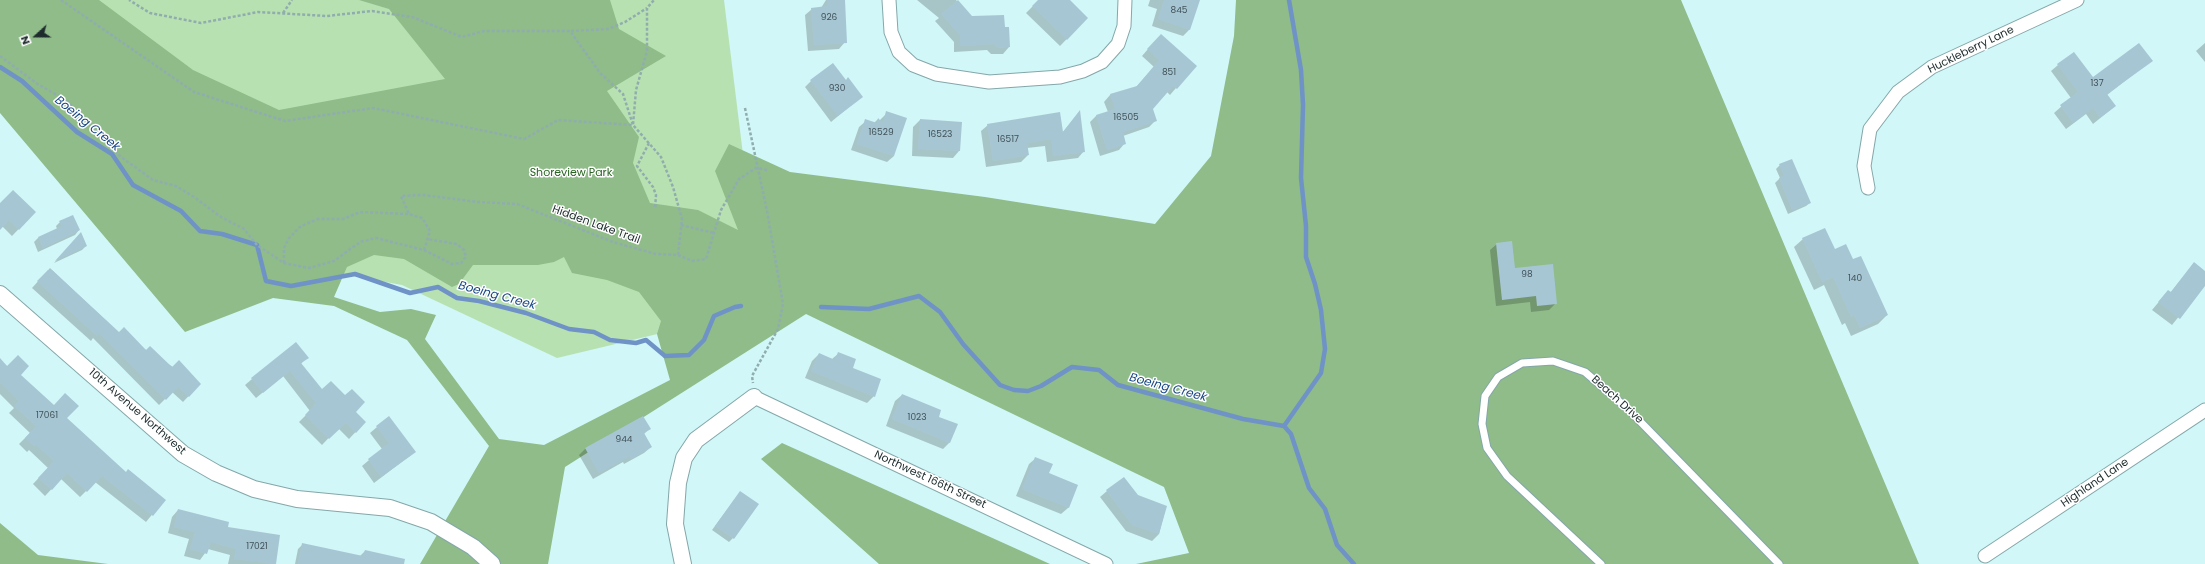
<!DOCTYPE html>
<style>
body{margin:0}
#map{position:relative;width:2205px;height:564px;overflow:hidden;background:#d1f7f8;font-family:Poppins,sans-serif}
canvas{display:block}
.north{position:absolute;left:16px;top:16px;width:40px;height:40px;-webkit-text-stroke:3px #fff;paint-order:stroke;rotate:249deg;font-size:11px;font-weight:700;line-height:16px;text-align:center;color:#1e2c2d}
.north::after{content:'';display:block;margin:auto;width:14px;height:18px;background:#1e2c2d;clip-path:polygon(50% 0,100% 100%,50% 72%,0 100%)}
</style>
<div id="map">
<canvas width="2205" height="564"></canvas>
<div class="north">N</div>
</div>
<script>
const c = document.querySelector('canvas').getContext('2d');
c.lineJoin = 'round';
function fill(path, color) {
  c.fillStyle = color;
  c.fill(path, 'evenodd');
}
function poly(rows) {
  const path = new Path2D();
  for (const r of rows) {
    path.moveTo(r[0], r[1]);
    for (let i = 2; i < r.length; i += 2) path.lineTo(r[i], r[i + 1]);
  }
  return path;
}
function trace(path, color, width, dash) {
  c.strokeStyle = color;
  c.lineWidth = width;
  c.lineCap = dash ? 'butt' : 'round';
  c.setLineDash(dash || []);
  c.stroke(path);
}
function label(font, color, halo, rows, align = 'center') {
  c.font = font + ' Poppins,sans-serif';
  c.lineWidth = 3;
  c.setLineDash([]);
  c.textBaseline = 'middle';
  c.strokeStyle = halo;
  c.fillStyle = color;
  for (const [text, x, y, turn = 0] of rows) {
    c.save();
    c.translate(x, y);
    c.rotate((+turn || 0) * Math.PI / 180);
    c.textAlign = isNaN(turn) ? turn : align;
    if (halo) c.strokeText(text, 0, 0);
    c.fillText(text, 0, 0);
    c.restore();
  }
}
const green = poly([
 [0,0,724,0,762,309,557,358,402,285,200,248]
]);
const forest = poly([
 [0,0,99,0,193,70,279,110,445,79,389,9,359,0,610,0,619,29,666,56,607,91,639,137,633,163,650,203,698,210,738,230,715,171,729,144,790,172,985,197,1155,224,1211,156,1234,36,1236,0,1681,0,1919,564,1136,564,1189,553,1164,487,806,314,565,467,548,564,420,564,489,446,407,340,334,306,273,298,185,332,0,113],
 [374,255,404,259,452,287,459,284,473,265,538,265,554,262,564,257,572,273,607,280,639,292,661,321,657,334,670,380,544,445,499,439,425,339,436,315,411,309,380,312,334,297,347,267],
 [782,443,1050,564,879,564,761,459],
 [0,523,38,555,108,564,0,564]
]);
const shadow = poly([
 [826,0,844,0,845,42,839,49,808,51,805,15,812,9,821,8],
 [917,0,956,0,971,17,1004,28,1009,47,1003,54,991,54,987,50,954,52,954,42,935,21,939,18],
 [1039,0,1069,0,1087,18,1060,46,1026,13],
 [1150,0,1199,0,1189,30,1183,36,1152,26,1157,9,1148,6],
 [1154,42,1176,88,1170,95,1167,92,1152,109,1156,120,1149,127,1123,136,1125,143,1119,150,1100,156,1090,122,1096,116,1108,112,1104,102,1110,95,1136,87,1154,67,1142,56],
 [2205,43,2205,62,2196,51],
 [2151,61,2107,95,2115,106,2093,124,2086,114,2066,129,2054,113,2071,98,2051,71,2058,65,2093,79],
 [811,81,845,81,861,97,831,122,805,87],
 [1079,112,1084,151,1078,158,1047,162,1045,146,1027,148,1028,155,1021,162,986,167,981,131,988,125,1062,133],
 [887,113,894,156,887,162,851,150,859,127,866,121,874,123,878,119,879,121],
 [920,120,961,123,959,151,953,158,912,156,913,127],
 [1780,165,1810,203,1806,206,1788,214,1775,183,1780,178,1776,169],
 [0,204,35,212,12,236,2,226,0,228],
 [60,222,79,230,75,235,38,252,34,242,38,238,57,229,56,226],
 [77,238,86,246,82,250,54,263],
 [1803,239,1834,251,1853,261,1887,315,1878,324,1851,336,1845,323,1842,325,1824,285,1814,290,1794,247],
 [1497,244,1514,269,1556,303,1549,310,1531,312,1530,302,1496,306,1490,250],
 [2194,263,2205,272,2205,284,2172,325,2152,310,2168,291,2170,293],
 [50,268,119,333,200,384,183,402,172,392,159,405,93,338,91,341,32,288],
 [839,353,874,396,867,403,805,378,812,361,819,354,832,359],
 [307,357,301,364,322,391,345,397,354,412,365,422,349,439,338,428,322,445,299,422,310,411,283,376,256,398,245,385,252,379],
 [0,360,126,473,164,500,146,522,95,482,80,497,61,479,45,496,33,484,48,468,29,450,27,452,19,444,30,433,9,413,14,408,0,394],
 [902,395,937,417,950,442,943,449,886,426,895,401],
 [377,427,415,452,374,483,362,466,382,449,370,433],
 [649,429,644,434,651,447,644,453,624,464,623,462,593,479,579,455,586,448],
 [1036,458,1048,474,1077,485,1068,508,1061,514,1016,496,1029,464],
 [1107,491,1166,507,1159,534,1152,541,1126,531,1100,497],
 [740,492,733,538,729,542,712,530],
 [178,510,226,528,279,536,275,564,228,564,230,555,208,549,200,560,184,556,189,539,168,533,172,517],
 [303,544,360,556,365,551,400,564,295,564,298,549]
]);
const stream = poly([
 [0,67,22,81,77,132,112,154,133,185,181,211,200,231,222,234,257,245,266,281,291,286,355,274,410,293,438,287,457,298,479,301,526,313,569,329,594,332,610,340,636,343,646,340,665,356,689,355,704,340,714,316,735,307,741,306],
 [821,307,869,309,919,296,940,312,963,344,1000,385,1014,390,1028,391,1041,386,1072,367,1099,370,1118,385,1243,419,1284,426,1291,434,1309,488,1325,509,1337,545,1354,564],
 [1284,426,1321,373,1325,349,1321,310,1315,284,1306,257,1306,226,1301,178,1303,105,1301,70,1289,0]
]);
const building = poly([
 [827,0,845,0,847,43,814,45,811,8,827,6],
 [958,0,972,16,1004,15,1005,27,1009,27,1010,47,998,48,994,44,960,46,960,35,941,14],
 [1038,0,1070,0,1088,18,1067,40,1032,6],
 [1164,0,1200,0,1190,30,1158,19],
 [1161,34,1197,66,1177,89,1173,86,1153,109,1157,121,1123,132,1126,144,1107,150,1096,115,1115,109,1110,94,1137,86,1159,60,1147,49],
 [2139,43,2153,61,2107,94,2116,106,2100,118,2093,108,2073,123,2060,105,2078,92,2057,64,2074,52,2093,77],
 [833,63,846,80,848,77,863,97,838,116,810,80],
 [1080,110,1085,152,1053,156,1051,139,1027,143,1029,155,993,161,987,124,1060,112,1063,132],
 [886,111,907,118,894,156,857,144,865,119,877,123,878,118,883,123],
 [920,119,962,122,960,151,918,149],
 [1792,159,1811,203,1792,210,1779,178,1784,176,1779,164],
 [13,190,36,212,19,230,9,220,0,230,0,203],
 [73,215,80,230,43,248,38,237,62,226,59,221],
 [1825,228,1835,249,1846,244,1853,259,1861,256,1888,315,1860,328,1854,315,1851,317,1833,277,1822,282,1802,238],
 [81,232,87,246,55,261],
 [1512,241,1515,268,1553,264,1557,304,1537,306,1536,296,1502,300,1496,243],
 [2194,262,2205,271,2205,286,2180,319,2158,302,2168,290,2171,292],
 [48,270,52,270,119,332,124,327,146,350,150,346,172,367,179,360,201,384,189,397,178,387,166,400,99,333,97,336,37,281],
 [296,342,309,358,301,363,322,389,331,381,345,395,352,389,365,402,356,412,366,422,356,433,346,423,329,439,305,415,316,403,290,371,263,393,251,378],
 [838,352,856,359,853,368,881,379,875,397,811,371,819,353,835,360],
 [18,355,29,366,21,375,54,405,65,393,79,406,67,418,126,472,128,469,166,500,153,516,102,476,87,492,67,473,52,490,38,478,54,461,36,445,34,446,25,438,36,426,14,406,19,401,0,382,0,358,7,366],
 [902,394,941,410,939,417,958,424,950,443,892,419],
 [389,416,416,452,381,477,368,459,389,443,376,426],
 [643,416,651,429,644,433,652,447,631,459,630,456,599,473,585,448],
 [1035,457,1053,464,1049,473,1078,485,1069,508,1022,489],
 [1124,477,1138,495,1167,506,1159,534,1132,525,1106,490],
 [740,491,759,504,734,539,715,526],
 [178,509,229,522,228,527,280,535,276,564,234,559,236,549,211,542,207,554,190,549,195,532,174,527],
 [302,543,363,556,365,550,405,559,404,564,298,564]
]);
const path = poly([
 [61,0,194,92,285,121,373,108,524,139,558,120,633,125,623,94,600,73,570,31,484,31,462,37,412,17,372,11,327,16,258,12,201,23,150,13,129,0],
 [283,13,292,0],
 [571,31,608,29,625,22,647,8],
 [0,56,36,83,67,101,121,157,153,180,176,186,194,197,221,217,244,229,257,245,284,263,309,268,334,261,360,242,376,238,424,250,452,264,461,263,466,257,464,250,457,244,427,239],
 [745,108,767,211,783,304,778,329,752,376,753,383],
 [649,143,637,166,653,187,656,195,655,209],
 [681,225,714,233],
 [424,250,430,231,422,218,409,214,401,196,423,195,478,202,517,204,613,242,656,254,678,255,682,219,673,187,661,157,633,125,636,90,647,51,647,8,654,0],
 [678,255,692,261,706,259,721,210,739,179,756,168,767,170],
 [284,263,284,248,289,238,301,226,318,219,343,219,360,212,409,214]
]);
const service = poly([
 [1601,564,1507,476,1487,448,1482,424,1485,396,1498,377,1522,363,1553,361,1585,372,1628,409,1779,564]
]);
const minor = poly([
 [889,0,891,32,899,52,913,65,936,74,989,82,1060,77,1083,71,1102,62,1118,44,1124,26,1125,0],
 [1868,188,1864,166,1870,129,1898,92,1932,67,2077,0],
 [754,397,1106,564],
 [1985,556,2205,410]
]);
const tertiary = poly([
 [0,294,183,454,216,473,254,489,297,499,390,508,431,522,473,547,492,564],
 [683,564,675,524,678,483,684,458,696,440,754,397]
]);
const numberNames = [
 ["845",1179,11],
 ["926",829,18],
 ["851",1169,73],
 ["137",2097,84],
 ["930",837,89],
 ["16505",1126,118],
 ["16529",881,133],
 ["16523",940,135],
 ["16517",1008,140],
 ["98",1527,275],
 ["140",1855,279],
 ["17061",47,416],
 ["1023",917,418],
 ["944",624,440],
 ["17021",257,547]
];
const streetNames = [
 ["Huckleberry Lane",1971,50,-26],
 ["Hidden Lake Trail",596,225,20],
 ["Beach Drive",1617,400,42],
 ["10th Avenue Northwest",137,412,41],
 ["Northwest 166th Street",930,480,25],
 ["Highland Lane",2095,483,-34]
];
const parkNames = [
 ["Shoreview Park",571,173]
];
const waterNames = [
 ["Boeing Creek",87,124,39],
 ["Boeing Creek",497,296,15],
 ["Boeing Creek",1168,388,15]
];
fill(green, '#b8e1b2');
fill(forest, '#8fbc89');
fill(shadow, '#0003');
trace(stream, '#6f93c6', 4.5);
fill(building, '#a7c6d4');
trace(service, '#84a7a9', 9);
trace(minor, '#84a7a9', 15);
trace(tertiary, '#84a7a9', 18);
trace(path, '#90adae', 2.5, [3, 2]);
trace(service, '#fff', 7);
trace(minor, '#fff', 13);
trace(tertiary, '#fff', 16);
label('9px', '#405257', null, numberNames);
label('11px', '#1e2c2d', '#fff', streetNames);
label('11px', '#296422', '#fff', parkNames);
label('italic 12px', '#174684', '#fff', waterNames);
</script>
